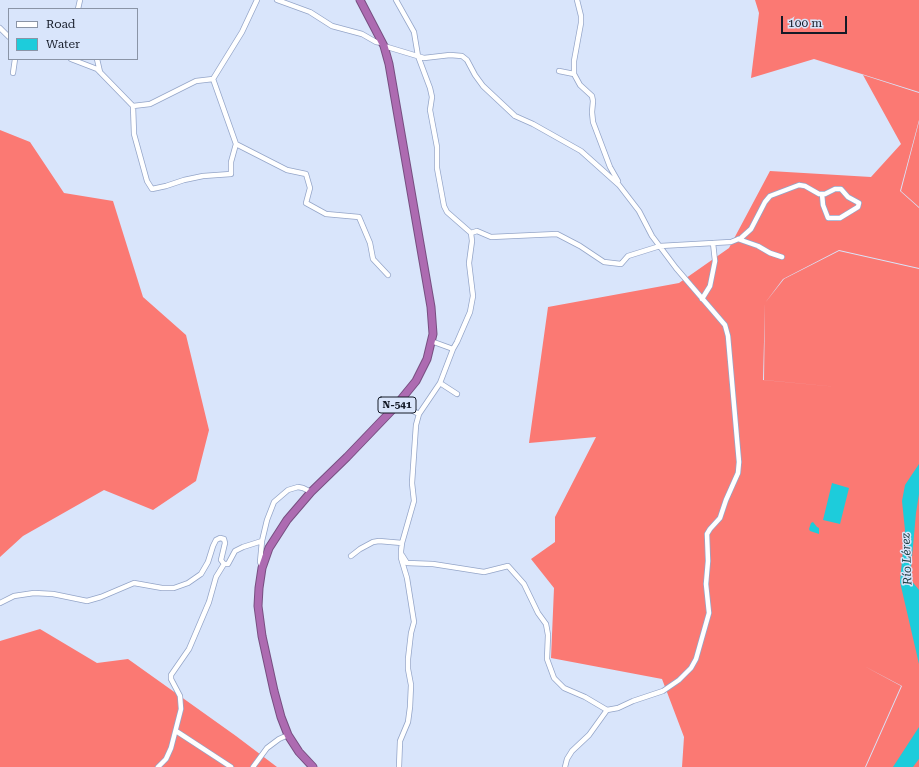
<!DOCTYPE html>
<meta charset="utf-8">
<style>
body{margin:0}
#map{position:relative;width:919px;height:767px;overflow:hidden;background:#d9e5fb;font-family:"Roboto Serif",serif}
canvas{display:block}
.legend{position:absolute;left:8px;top:8px;width:130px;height:52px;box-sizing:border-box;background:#d9e5fb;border:1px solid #8a94a6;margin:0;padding:5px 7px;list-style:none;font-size:12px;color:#141a27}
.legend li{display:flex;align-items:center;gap:8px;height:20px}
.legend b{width:20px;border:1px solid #8a94a6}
.scale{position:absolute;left:781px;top:16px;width:66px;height:18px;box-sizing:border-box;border:2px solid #141a27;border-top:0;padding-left:5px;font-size:12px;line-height:14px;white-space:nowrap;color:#141a27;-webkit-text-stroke:3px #d9e5fb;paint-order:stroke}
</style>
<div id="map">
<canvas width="919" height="767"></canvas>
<ul class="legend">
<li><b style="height:5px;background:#fff"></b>Road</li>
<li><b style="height:11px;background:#1dccdb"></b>Water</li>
</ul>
<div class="scale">100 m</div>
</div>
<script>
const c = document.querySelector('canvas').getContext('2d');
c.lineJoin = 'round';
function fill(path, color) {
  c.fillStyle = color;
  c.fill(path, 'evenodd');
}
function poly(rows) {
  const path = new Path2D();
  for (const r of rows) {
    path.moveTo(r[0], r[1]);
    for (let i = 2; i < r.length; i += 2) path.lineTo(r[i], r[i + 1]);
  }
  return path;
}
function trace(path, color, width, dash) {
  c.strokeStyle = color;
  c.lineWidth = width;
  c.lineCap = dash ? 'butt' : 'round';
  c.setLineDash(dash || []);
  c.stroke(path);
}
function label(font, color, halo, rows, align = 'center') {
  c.font = font + ' "Roboto Serif",serif';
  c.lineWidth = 3;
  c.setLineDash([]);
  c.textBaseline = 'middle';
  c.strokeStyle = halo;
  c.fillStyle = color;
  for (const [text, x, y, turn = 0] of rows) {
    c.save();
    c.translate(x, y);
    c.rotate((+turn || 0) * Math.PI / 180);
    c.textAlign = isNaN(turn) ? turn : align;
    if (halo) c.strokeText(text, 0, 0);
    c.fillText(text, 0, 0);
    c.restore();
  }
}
const forest = poly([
 [755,0,919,0,919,92,814,59,751,78,759,13],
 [863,75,919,93,919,120,900,191,919,208,919,268,839,250,783,279,765,303,763,380,859,389,869,415,864,666,901,686,865,767,682,767,684,737,662,679,551,658,554,588,531,559,555,542,555,517,596,437,529,443,548,307,679,283,729,248,770,171,871,177,901,144],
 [919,122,919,207,901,191],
 [0,130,30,142,64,193,113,201,143,297,186,335,209,430,196,481,153,510,104,490,23,536,0,557],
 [839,251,919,269,919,767,866,767,902,686,864,666,869,415,859,389,764,380,765,303,784,279],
 [40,629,97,663,128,659,236,736,277,767,0,767,0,641]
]);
const water = poly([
 [919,464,919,494,916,513,910,579,919,590,919,664,900,582,905,530,902,501,905,485],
 [832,483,849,488,840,524,823,520],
 [813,522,817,527,819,528,819,534,810,531,809,529,811,523],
 [919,727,919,759,913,767,893,767]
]);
const minor = poly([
 [277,0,310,12,332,26,362,34,376,42,382,43],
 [396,0,414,32,418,56,430,88,432,97,430,110,437,147,437,168,444,206,447,212,471,233,472,241,469,263,473,296,470,312,457,342,453,349,440,383,419,414,416,425,412,483,414,501,402,543,401,551,401,558,407,578,414,622,411,633,408,659,408,669,411,685,410,707,408,722,400,741,399,767],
 [577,0,581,16,581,23,574,61,574,74,580,85,592,96,593,101,592,112,593,122,610,167,618,181],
 [78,9,80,0],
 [0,28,9,37],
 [384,46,424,58,450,55,462,56,467,60,475,75,483,86,515,116,533,124,581,151,619,185,639,211,652,236,676,268,725,325,728,336,739,462,738,473,726,500,720,518,710,529,707,534,708,561,706,584,709,613,696,659,691,668,679,680,663,691,633,701,618,708,607,710,589,735,572,751,567,759,565,767],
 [71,59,97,69,133,106,150,104,196,81,213,79,242,32,257,0],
 [97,59,100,72],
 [559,71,574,74],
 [13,73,15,59],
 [213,79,236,144,287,170,306,174,310,188,306,203,326,214,359,217,370,243,373,259,388,275],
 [133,106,134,134,147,181,152,189,166,186,184,180,203,176,231,174,231,162,236,144],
 [471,233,477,231,491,237,557,234,580,246,604,262,621,264,628,256,660,246,731,242,741,238,751,229,765,202,770,196,799,185,805,186,819,194,825,194,835,189,841,189,848,197,859,203,858,207,840,218,828,218,823,205,822,194],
 [738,239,758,246,770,253,782,257],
 [702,299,710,286,715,261,713,243],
 [431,341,453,349],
 [440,383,457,394],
 [398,403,419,414],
 [402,555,407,563,433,564,484,572,508,566,524,584,538,613,546,624,548,635,547,659,554,678,564,688,585,697,607,710],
 [351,556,360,549,373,542,379,541,402,543],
 [262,567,260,562,262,541],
 [0,603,14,596,34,593,53,594,87,601,101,597,134,583,162,588,174,588,188,583,201,574,208,562,213,546,216,540,220,538,224,539,225,543,221,560,224,564,228,564,235,551,243,547,262,541,267,520,274,502,288,490,298,487,303,488,311,492],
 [176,731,231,767],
 [158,767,166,759,171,748,181,709,180,696,171,679,171,675,189,649,209,602,216,577,224,564],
 [253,767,267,748,279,739,288,735]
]);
const highway = poly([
 [313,767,299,752,288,735,281,717,274,691,262,636,258,606,259,588,262,568,269,548,287,520,311,492,347,457,394,408,416,381,427,359,433,334,431,307,389,64,384,46,360,0]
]);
const shields = [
 [397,405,38]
];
const shieldNames = [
 ["N-541",397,405]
];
const waterNames = [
 ["Río Lérez",907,559,-92]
];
fill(forest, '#fb7973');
fill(water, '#1dccdb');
trace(minor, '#94a5c8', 6);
trace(highway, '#774f81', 9);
trace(minor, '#fff', 4.5);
trace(highway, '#ad6bb1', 7);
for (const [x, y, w] of shields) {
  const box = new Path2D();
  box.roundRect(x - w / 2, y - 8, w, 16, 3);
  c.fillStyle = '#d9e5fb';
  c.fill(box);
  trace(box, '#141a27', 1);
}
label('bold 10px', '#141a27', null, shieldNames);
label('italic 12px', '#214044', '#d9e5fb', waterNames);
</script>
